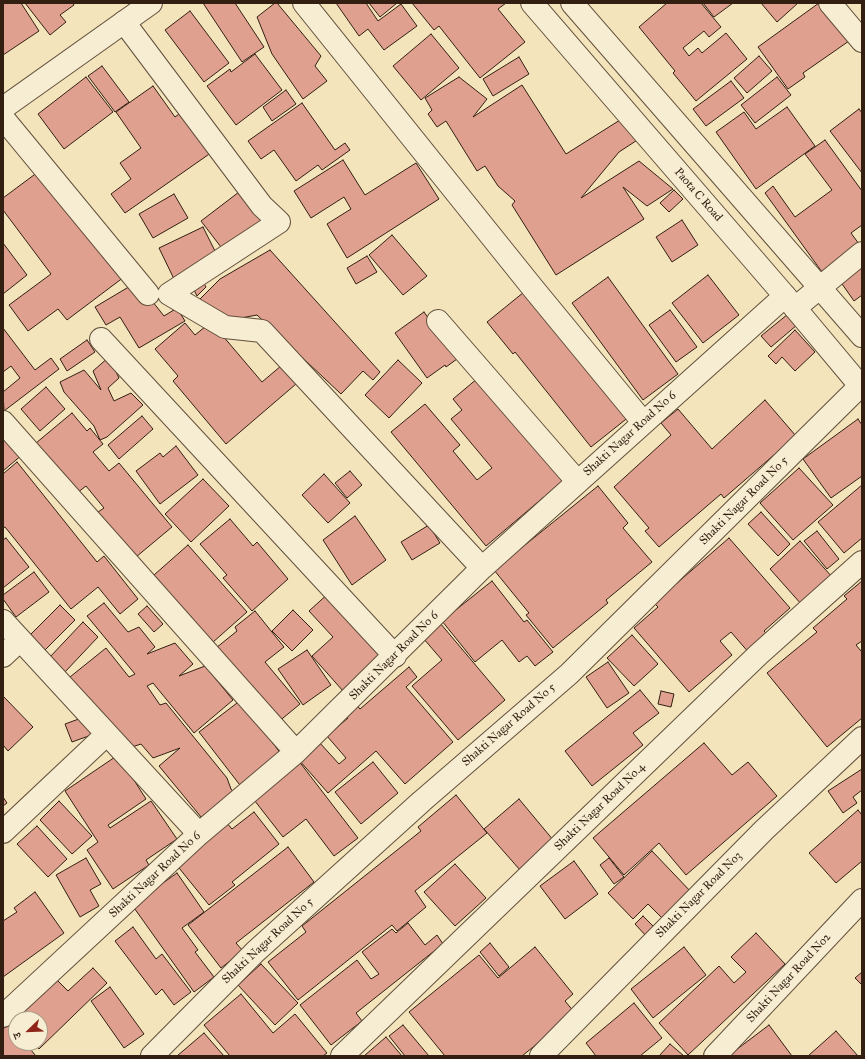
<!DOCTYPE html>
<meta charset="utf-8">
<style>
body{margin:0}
#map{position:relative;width:865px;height:1059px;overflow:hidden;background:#f3e4bb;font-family:"IM FELL Great Primer","Noto Serif Devanagari",serif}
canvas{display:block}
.frame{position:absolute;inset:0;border:4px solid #321f12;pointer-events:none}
.north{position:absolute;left:8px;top:1011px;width:40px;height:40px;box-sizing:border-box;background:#f7edd3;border:1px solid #a89b86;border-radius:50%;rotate:247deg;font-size:11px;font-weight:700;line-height:16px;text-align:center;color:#321f12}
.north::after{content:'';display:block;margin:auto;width:14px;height:18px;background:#8f2418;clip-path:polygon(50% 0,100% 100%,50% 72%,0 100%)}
</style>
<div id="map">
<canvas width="865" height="1059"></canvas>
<div class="frame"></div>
<div class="north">उ</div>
</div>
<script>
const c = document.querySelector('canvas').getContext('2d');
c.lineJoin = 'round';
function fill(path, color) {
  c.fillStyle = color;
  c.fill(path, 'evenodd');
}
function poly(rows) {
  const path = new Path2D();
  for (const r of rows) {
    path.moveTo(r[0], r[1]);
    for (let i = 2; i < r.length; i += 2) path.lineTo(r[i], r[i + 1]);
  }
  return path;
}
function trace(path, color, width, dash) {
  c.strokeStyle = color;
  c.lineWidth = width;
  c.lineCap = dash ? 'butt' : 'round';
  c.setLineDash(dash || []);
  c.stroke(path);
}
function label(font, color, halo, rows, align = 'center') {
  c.font = font + ' "IM FELL Great Primer",serif';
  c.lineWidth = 4;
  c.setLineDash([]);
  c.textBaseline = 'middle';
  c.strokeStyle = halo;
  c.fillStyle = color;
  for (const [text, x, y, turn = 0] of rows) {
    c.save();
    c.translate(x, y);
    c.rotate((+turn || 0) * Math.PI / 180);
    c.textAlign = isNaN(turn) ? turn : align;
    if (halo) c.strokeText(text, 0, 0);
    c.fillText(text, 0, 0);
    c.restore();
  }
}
const building = poly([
 [3,3,21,3,39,31,3,55,3,3],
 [25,3,73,3,74,5,60,15,66,22,50,35,25,3],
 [203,3,235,3,264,47,242,62,203,3],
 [275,3,277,3,321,56,315,66,327,81,303,99,272,54,257,17,275,3],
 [336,3,366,3,378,21,401,4,417,26,384,50,368,29,359,36,336,3],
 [369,3,397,3,380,17,369,3],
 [412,3,506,3,498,9,525,42,480,78,439,26,434,30,412,3],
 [667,3,701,3,721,27,709,37,704,31,683,48,689,56,698,48,702,53,726,33,747,59,696,101,673,73,675,71,639,27,667,3],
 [703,3,733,3,714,17,703,3],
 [761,3,798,3,777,22,761,3],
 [819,3,822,3,849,41,803,73,805,77,788,89,758,47,819,3],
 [190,11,229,63,204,82,165,30,190,11],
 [431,34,459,68,421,100,393,66,431,34],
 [255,54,282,90,236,125,207,86,230,69,231,72,255,54],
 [759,56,772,71,747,93,734,78,759,56],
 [519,57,529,74,493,96,483,79,519,57],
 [102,66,129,102,115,112,88,76,102,66],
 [86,77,113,112,64,149,38,114,86,77],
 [459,77,487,99,473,117,522,85,566,154,628,115,642,137,619,152,581,198,639,161,673,189,647,206,623,187,644,219,556,275,512,205,515,201,498,186,485,166,477,171,446,121,437,127,428,114,432,110,425,98,459,77],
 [777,77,791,95,755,123,741,105,777,77],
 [731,81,744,98,706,126,693,109,731,81],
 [153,86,175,117,186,109,215,150,125,213,111,194,131,179,120,163,141,148,116,112,153,86],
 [286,90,296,104,272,121,263,107,286,90],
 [302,103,335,150,345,143,350,150,322,170,318,165,296,181,274,150,261,159,248,141,302,103],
 [787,107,815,146,756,189,716,132,744,112,756,129,787,107],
 [859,109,862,113,862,173,830,131,859,109],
 [825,140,862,191,862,225,851,233,859,244,822,272,765,193,773,186,795,217,832,190,805,154,825,140],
 [343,160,365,195,416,163,439,199,347,258,327,224,351,209,344,197,311,218,294,191,343,160],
 [42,169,124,277,67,320,58,309,28,331,9,305,51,274,3,210,3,198,42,169],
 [243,189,266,219,224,251,201,221,243,189],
 [674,190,683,199,669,212,660,203,674,190],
 [174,194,188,218,153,238,139,214,174,194],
 [682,220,698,245,672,262,656,237,682,220],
 [203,227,218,257,174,279,159,248,203,227],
 [392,235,427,276,403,295,369,255,392,235],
 [3,243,27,275,3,294,3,243],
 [270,250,380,372,373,380,363,371,341,394,257,315,219,322,196,303,220,279,270,250],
 [367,256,377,272,356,284,347,268,367,256],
 [862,264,862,295,854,301,840,281,862,264],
 [708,275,739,315,703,343,672,303,708,275],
 [608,277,678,374,643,400,572,303,608,277],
 [201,278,206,287,197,296,191,284,201,278],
 [137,282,164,316,177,308,185,321,139,348,120,317,106,325,95,307,137,282],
 [529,288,630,416,591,447,515,352,513,354,487,322,529,288],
 [670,310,697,347,676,362,649,325,670,310],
 [424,312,457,359,446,367,445,365,427,378,395,333,424,312],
 [788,314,797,325,771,347,761,336,788,314],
 [211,322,262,382,288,360,303,378,226,444,173,381,178,376,155,349,185,323,195,335,211,322],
 [3,328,35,370,51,358,59,369,4,411,3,392,20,378,11,366,3,372,3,328],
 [795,330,815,352,795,371,782,357,776,364,768,356,795,330],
 [87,340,95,352,67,371,60,359,87,340],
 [109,357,119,378,108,388,114,401,131,393,143,405,107,437,100,440,94,426,64,392,60,382,84,370,101,390,93,371,109,357],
 [398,360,422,383,389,418,365,395,398,360],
 [478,378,564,480,486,546,391,432,425,404,460,445,453,451,477,480,492,468,451,419,462,410,453,399,478,378],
 [46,387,65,409,40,431,21,409,46,387],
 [765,400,796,436,724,498,721,494,659,547,645,531,649,528,614,487,671,435,661,423,678,409,712,449,765,400],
 [72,413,87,431,90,428,103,444,93,452,109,471,119,463,172,527,136,557,98,512,104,508,86,486,77,493,36,443,72,413],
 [142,416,153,429,119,459,108,445,142,416],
 [858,419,862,425,862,476,831,498,803,459,858,419],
 [3,430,23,454,3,471,3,430],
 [176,446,198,475,160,504,136,471,160,453,163,457,176,446],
 [17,462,97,562,104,556,138,599,120,614,98,587,71,609,5,527,3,528,3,474,17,462],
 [799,468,833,505,793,540,760,503,799,468],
 [350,471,362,485,347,498,335,483,350,471],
 [324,474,350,503,328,523,302,495,324,474],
 [203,479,229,506,191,542,165,514,203,479],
 [862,485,862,538,844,553,818,522,862,485],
 [598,486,628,523,623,528,652,562,606,600,608,603,553,648,526,615,529,613,494,570,598,486],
 [761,512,790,544,778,556,748,524,761,512],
 [355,516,386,560,352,585,323,540,355,516],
 [230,519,253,546,257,542,288,579,252,611,223,578,227,575,200,544,230,519],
 [429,525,440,543,412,560,401,542,429,525],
 [817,531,839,559,827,569,804,541,817,531],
 [6,538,29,567,3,588,3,540,6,538],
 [729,538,790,608,764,631,770,637,750,654,731,632,720,641,732,655,689,692,634,628,658,607,654,603,729,538],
 [800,541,833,578,802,605,770,569,800,541],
 [188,545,247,612,212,643,154,575,188,545],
 [34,572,49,592,16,617,3,599,3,595,34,572],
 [492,581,524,622,527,620,553,652,535,666,527,656,519,662,502,640,475,662,442,621,492,581],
 [862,581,862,641,856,645,861,651,862,649,862,718,827,747,767,673,817,632,813,628,847,599,844,596,862,581],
 [330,592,385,653,343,691,312,656,333,637,309,611,330,592],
 [104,603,128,632,139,627,155,647,147,654,175,643,193,664,179,676,205,666,233,700,194,733,153,683,147,686,160,705,166,703,227,778,231,789,238,797,206,823,159,766,180,748,153,758,141,744,129,748,70,677,106,648,129,677,135,674,87,616,104,603],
 [60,605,75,620,44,651,29,636,60,605],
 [147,606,163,624,154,632,138,614,147,606],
 [293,610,313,630,292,651,272,631,293,610],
 [255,611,284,647,265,662,300,704,277,723,216,648,237,631,235,627,255,611],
 [83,622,98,637,64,673,49,658,83,622],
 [440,623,505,700,458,740,412,686,442,660,423,638,440,623],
 [632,635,658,664,634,686,607,658,632,635],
 [307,650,331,685,303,705,278,669,307,650],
 [608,662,629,693,607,708,586,677,608,662],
 [409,667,417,677,406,687,453,742,405,784,376,751,328,793,299,760,319,742,339,764,346,758,327,736,348,718,343,712,354,702,360,709,409,667],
 [640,690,659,713,633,733,643,745,592,786,565,751,640,690],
 [661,691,674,694,671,707,658,704,661,691],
 [3,696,33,727,8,751,3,745,3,696],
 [241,700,284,758,243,789,199,732,241,700],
 [87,716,94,734,72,742,65,724,87,716],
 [704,743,732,775,748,762,777,796,686,875,659,843,624,875,593,838,704,743],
 [118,755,146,799,108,825,110,828,151,801,177,839,146,860,149,865,113,889,87,850,98,842,65,791,118,755],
 [298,760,358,838,334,856,306,819,283,837,251,796,298,760],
 [373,762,398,793,361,824,335,792,373,762],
 [862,769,862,790,853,797,857,803,843,813,828,791,862,769],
 [456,795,487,833,415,891,426,907,397,931,392,925,298,1000,268,962,306,932,302,926,421,831,418,827,456,795],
 [3,797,7,803,3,806,3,797],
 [519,799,554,841,520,870,484,829,519,799],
 [59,801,92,836,72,854,40,820,59,801],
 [858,810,862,815,862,861,836,883,809,853,858,810],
 [254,812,279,844,232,882,235,885,209,905,175,863,226,822,232,829,254,812],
 [37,826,67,859,48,877,17,844,37,826],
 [288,847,314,882,236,943,243,951,221,968,188,925,288,847],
 [652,851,693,894,665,921,648,904,633,919,608,893,652,851],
 [86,858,101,884,90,890,99,906,80,917,56,875,86,858],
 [609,858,624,877,614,884,600,865,609,858],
 [574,861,598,894,565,919,540,886,574,861],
 [455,864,486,898,455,926,424,892,455,864],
 [177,873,204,912,182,928,198,950,195,952,214,977,194,992,132,905,177,873],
 [35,892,64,933,3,977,3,921,17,912,14,908,35,892],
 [643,916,656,929,647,937,635,924,643,916],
 [408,923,425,945,437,935,443,944,356,1013,362,1021,331,1045,300,1005,357,960,371,979,379,974,362,952,392,929,396,933,408,923],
 [133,927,156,959,162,954,191,992,174,1005,162,989,156,995,115,941,133,927],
 [756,933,785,964,688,1055,659,1023,719,966,734,983,746,972,731,957,756,933],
 [490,943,509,967,499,976,480,952,490,943],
 [535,947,573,994,565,1001,575,1013,522,1056,445,1056,409,1012,479,955,498,978,535,947],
 [684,947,706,975,653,1018,631,989,684,947],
 [261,964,298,1003,275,1025,238,985,261,964],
 [93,968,107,983,39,1049,34,1043,40,1043,40,1019,16,1019,16,1024,11,1019,55,978,68,991,93,968],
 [862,972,862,985,855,978,862,972],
 [110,987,144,1034,124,1048,91,1001,110,987],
 [241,994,273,1033,295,1014,327,1053,323,1056,230,1056,204,1025,241,994],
 [634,1003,662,1038,640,1056,596,1056,586,1043,634,1003],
 [9,1024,16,1033,16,1043,25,1043,36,1056,3,1056,3,1029,9,1024],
 [403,1025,429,1056,405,1056,389,1036,403,1025],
 [769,1025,792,1056,728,1056,769,1025],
 [836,1031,858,1056,808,1056,836,1031],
 [204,1033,224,1056,177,1056,204,1033],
 [386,1037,402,1056,364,1056,386,1037],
 [670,1044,684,1056,659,1056,670,1044]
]);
const minor = poly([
 [304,3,532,287,643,422],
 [830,3,862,41],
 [124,22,262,206,279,222,169,294,225,327,262,331,482,568],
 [3,118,148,294],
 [795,308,862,253],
 [438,321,577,481],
 [101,339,395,656],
 [3,422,296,752],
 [3,621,199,834],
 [3,656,20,640],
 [3,832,107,734],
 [3,1016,199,834,296,752,482,568,785,296],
 [152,1056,255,952,422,801,569,674,860,386],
 [342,1056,758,655,862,562],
 [541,1056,764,830,862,738],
 [715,1056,862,900]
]);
const tertiary = poly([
 [532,3,785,296,862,388],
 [572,3,862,336],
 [3,108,151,3]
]);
const streetNames = [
 ["Paota C Road",698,195,49],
 ["Shakti Nagar Road No 6",630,434,-42],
 ["Shakti Nagar Road No 5",744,501,-45],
 ["Shakti Nagar Road No 6",394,656,-45],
 ["Shakti Nagar Road No 5",509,725,-41],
 ["Shakti Nagar Road No.4",600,807,-44],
 ["Shakti Nagar Road No 6",155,875,-43],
 ["Shakti Nagar Road No3",699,895,-45],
 ["Shakti Nagar Road No 5",268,941,-43],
 ["Shakti Nagar Road No2",789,978,-47]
];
fill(building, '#e0a090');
trace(building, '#321f12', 1);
trace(minor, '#62503c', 24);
trace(tertiary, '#62503c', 24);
trace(minor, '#f7edd3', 22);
trace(tertiary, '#f7edd3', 22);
label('12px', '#321f12', '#f7edd3', streetNames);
</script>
